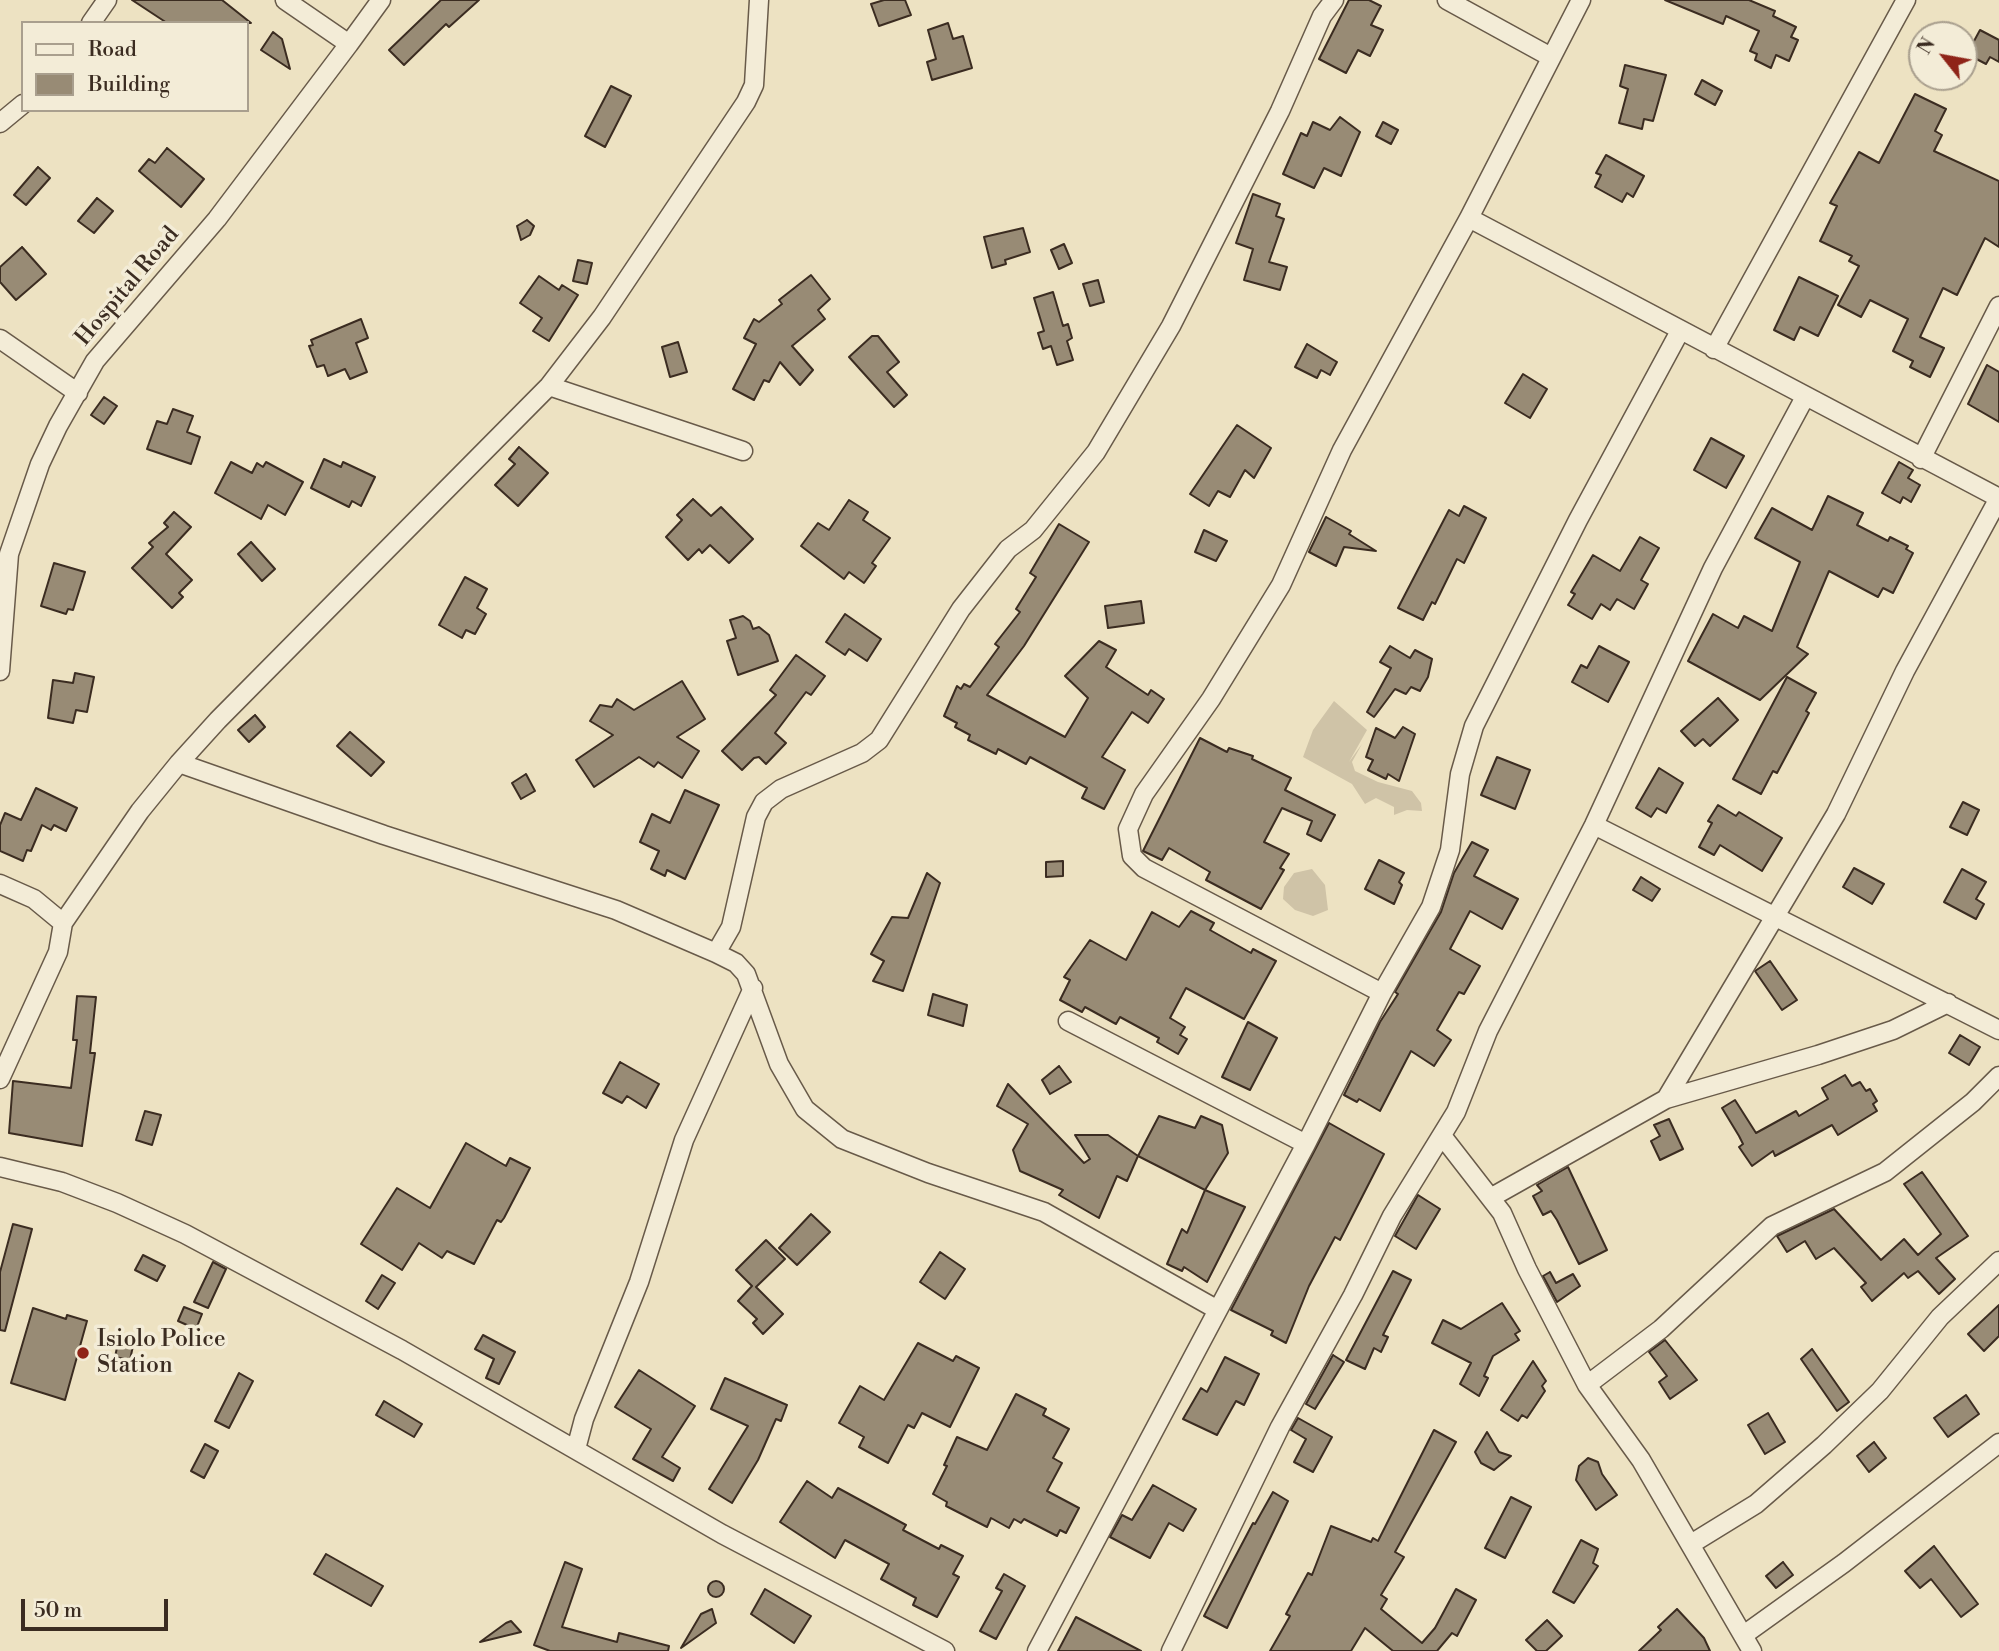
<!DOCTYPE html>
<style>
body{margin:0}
#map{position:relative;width:1999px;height:1651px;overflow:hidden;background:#ede2c2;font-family:"Libre Bodoni",serif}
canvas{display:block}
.legend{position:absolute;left:21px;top:21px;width:228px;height:91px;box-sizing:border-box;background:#f3ecd7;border:2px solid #a99f8e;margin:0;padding:9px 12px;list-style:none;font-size:21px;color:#3b2c21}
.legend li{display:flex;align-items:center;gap:14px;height:35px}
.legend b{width:35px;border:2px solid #a99f8e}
.north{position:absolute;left:1908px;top:21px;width:70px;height:70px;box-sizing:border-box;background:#f3ecd7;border:2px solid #a99f8e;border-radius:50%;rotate:301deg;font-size:19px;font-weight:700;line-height:28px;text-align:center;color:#3b2c21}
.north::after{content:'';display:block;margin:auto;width:24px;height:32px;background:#8f2418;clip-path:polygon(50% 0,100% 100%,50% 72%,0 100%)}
.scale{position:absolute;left:21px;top:1599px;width:147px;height:32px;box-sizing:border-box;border:4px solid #3b2c21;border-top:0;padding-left:9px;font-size:21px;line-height:24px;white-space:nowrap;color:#3b2c21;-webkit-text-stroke:5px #f3ecd7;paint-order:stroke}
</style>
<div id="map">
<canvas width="1999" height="1651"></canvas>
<ul class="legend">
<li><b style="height:9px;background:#f3ecd7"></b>Road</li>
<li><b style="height:19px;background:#988b75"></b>Building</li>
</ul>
<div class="north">N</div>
<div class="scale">50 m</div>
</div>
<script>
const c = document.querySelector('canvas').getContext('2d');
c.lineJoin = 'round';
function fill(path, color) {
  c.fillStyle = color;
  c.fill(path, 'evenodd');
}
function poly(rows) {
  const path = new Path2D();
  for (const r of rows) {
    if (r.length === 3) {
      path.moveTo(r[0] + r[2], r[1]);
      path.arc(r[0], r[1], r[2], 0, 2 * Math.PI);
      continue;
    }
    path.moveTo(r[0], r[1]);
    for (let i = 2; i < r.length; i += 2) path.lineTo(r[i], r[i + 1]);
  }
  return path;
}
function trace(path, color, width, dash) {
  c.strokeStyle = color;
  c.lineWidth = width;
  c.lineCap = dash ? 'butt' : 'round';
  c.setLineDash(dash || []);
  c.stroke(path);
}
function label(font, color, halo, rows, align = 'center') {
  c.font = font + ' "Libre Bodoni",serif';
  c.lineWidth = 7;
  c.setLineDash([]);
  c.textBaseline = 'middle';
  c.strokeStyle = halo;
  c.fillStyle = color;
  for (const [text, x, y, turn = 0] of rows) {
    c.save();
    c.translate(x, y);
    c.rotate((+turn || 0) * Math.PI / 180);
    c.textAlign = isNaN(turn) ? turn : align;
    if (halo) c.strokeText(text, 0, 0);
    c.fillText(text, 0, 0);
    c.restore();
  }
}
const green = poly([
 [1334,701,1367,730,1349,762,1362,744,1352,762,1355,771,1378,782,1412,791,1421,803,1422,811,1407,810,1394,815,1394,807,1376,798,1365,804,1352,784,1303,757,1313,730],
 [1312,869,1325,885,1328,910,1313,916,1295,910,1283,899,1284,887,1294,873]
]);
const building = poly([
 [132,0,222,0,251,23,167,23,132,0],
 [441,0,479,0,449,27,446,24,404,65,389,50,441,0],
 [884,0,905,0,911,15,879,26,871,4,884,0],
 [1349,0,1369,0,1381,6,1371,25,1383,30,1370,56,1358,50,1346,73,1319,59,1349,0],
 [1665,0,1749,0,1775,11,1773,16,1796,27,1791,37,1798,40,1789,61,1776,55,1771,68,1755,60,1757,54,1750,51,1759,31,1726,16,1723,24,1665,0],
 [948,23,953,39,963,36,972,68,932,80,927,62,936,59,928,30,948,23],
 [1980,30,1999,40,1999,62,1990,57,1986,64,1967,54,1980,30],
 [273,32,282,39,290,69,261,50,273,32],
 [1625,65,1666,75,1653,121,1644,119,1642,129,1619,123,1628,89,1620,86,1625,65],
 [1702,80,1722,91,1715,105,1695,94,1702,80],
 [611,86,631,96,605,147,585,136,611,86],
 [1915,94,1946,109,1935,131,1942,135,1934,151,1999,181,1999,247,1985,238,1957,295,1943,288,1920,337,1944,348,1930,377,1910,367,1913,361,1893,351,1908,319,1870,300,1861,317,1838,305,1859,266,1849,261,1852,256,1820,241,1837,206,1830,203,1859,152,1879,163,1915,94],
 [1340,117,1360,132,1341,176,1324,168,1314,188,1283,174,1301,133,1307,136,1313,122,1330,130,1340,117],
 [1383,122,1398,130,1391,144,1376,136,1383,122],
 [167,148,204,179,181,207,139,171,149,159,155,163,167,148],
 [1606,155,1644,176,1633,197,1627,193,1622,202,1595,187,1601,175,1596,173,1606,155],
 [38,167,50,178,26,205,14,195,38,167],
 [1253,194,1280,204,1276,216,1284,219,1269,262,1287,267,1280,290,1244,280,1253,249,1236,243,1253,194],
 [97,198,113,211,94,233,78,221,97,198],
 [527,220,534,226,530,235,521,240,517,226,527,220],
 [1023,228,1030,252,1005,260,1006,264,992,268,984,237,1023,228],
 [1064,244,1072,263,1059,269,1051,250,1064,244],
 [22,247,46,274,16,300,0,282,0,267,22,247],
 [578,260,592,263,587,284,573,281,578,260],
 [811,275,830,299,818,310,825,319,792,346,813,370,800,385,780,362,769,382,764,380,754,400,733,389,756,344,744,338,754,319,759,322,782,304,779,300,811,275],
 [539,276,559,290,562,285,578,295,549,341,533,331,542,318,520,303,539,276],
 [1799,277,1838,296,1818,336,1800,327,1794,340,1774,330,1799,277],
 [1098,280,1104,302,1090,306,1083,284,1098,280],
 [1053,292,1063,326,1068,324,1072,338,1067,341,1073,360,1057,365,1051,346,1043,349,1038,333,1044,331,1034,298,1053,292],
 [361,319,368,338,356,343,367,372,350,379,345,369,328,376,324,365,317,367,309,346,313,345,311,340,361,319],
 [872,336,878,336,899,362,887,372,907,395,894,407,849,357,872,336],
 [678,342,687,372,670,377,662,347,678,342],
 [1307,344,1337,362,1330,375,1321,370,1317,378,1295,367,1307,344],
 [1987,365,1999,372,1999,422,1968,404,1987,365],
 [1523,374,1547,389,1530,418,1505,403,1523,374],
 [104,397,117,406,104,424,91,415,104,397],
 [173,409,193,416,187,432,200,437,191,464,147,449,157,421,167,424,173,409],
 [1237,425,1271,448,1254,478,1245,470,1230,497,1218,491,1209,506,1190,494,1237,425],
 [1711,438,1744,456,1726,488,1694,470,1711,438],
 [519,447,548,473,518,506,495,485,515,464,509,459,519,447],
 [324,459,341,467,343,462,375,477,361,506,352,501,349,507,311,488,324,459],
 [231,462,252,473,257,463,263,467,266,462,303,482,285,515,268,505,261,519,215,493,231,462],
 [1899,462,1913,470,1908,478,1920,485,1911,502,1903,497,1900,503,1882,493,1899,462],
 [1828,496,1863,513,1857,525,1888,541,1890,537,1908,546,1906,549,1913,553,1893,593,1883,588,1878,597,1829,571,1797,647,1808,654,1760,700,1688,661,1713,614,1738,628,1744,616,1772,631,1800,562,1755,538,1772,508,1812,530,1828,496],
 [693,499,711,516,721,507,753,539,729,563,710,545,702,553,699,549,688,560,666,537,682,520,677,515,693,499],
 [849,500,868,512,863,520,890,538,872,563,876,566,864,583,849,572,844,579,801,546,818,523,829,530,849,500],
 [1464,506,1486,518,1464,563,1457,559,1435,604,1432,602,1423,620,1398,608,1449,510,1459,516,1464,506],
 [174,512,191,527,166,554,192,580,179,593,183,597,172,608,132,568,153,547,149,543,168,527,164,523,174,512],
 [1326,517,1351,531,1349,534,1376,551,1344,547,1336,566,1309,552,1326,517],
 [1059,524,1089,542,1024,646,987,695,1065,737,1088,698,1065,676,1099,641,1116,650,1106,667,1148,695,1151,690,1164,699,1148,723,1132,712,1102,757,1125,770,1104,809,1082,798,1087,788,1030,757,1026,764,998,749,996,754,968,740,970,735,955,727,957,723,944,716,957,686,961,689,964,684,970,687,999,647,995,644,1020,612,1016,609,1036,577,1030,573,1059,524],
 [1204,530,1227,541,1216,561,1195,552,1204,530],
 [1640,537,1659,548,1641,580,1648,584,1634,609,1617,599,1610,610,1601,604,1592,619,1568,605,1575,594,1571,592,1593,555,1620,571,1640,537],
 [251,542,275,569,262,581,238,554,251,542],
 [54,563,85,572,73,610,68,609,66,614,41,606,54,563],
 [465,577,487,589,477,608,486,614,475,634,466,630,462,638,439,625,465,577],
 [1141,601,1144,623,1108,628,1105,606,1141,601],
 [845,614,881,639,867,661,849,649,845,655,826,642,845,614],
 [743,616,750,621,753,629,759,627,769,635,778,661,738,675,727,641,736,638,730,620,743,616],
 [1390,646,1410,658,1415,650,1432,659,1428,677,1420,691,1411,687,1406,694,1395,689,1374,717,1367,712,1391,668,1380,662,1390,646],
 [1599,646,1629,662,1608,702,1572,682,1581,665,1587,668,1599,646],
 [796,655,825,676,811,695,806,692,775,733,786,743,766,764,759,757,754,758,742,770,722,751,776,695,770,690,796,655],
 [75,673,94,677,87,712,76,710,73,723,48,718,53,680,73,683,75,673],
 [1787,677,1816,693,1806,711,1809,713,1777,773,1773,771,1761,794,1733,779,1787,677],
 [682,681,705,719,677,737,699,751,682,778,658,762,654,767,639,757,594,787,576,760,613,735,590,721,600,705,612,707,617,699,634,710,682,681],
 [1718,698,1738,720,1710,746,1703,739,1695,746,1681,731,1718,698],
 [255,715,265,727,249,742,238,730,255,715],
 [1403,727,1415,734,1399,781,1388,774,1386,779,1368,770,1373,760,1366,757,1376,728,1395,738,1403,727],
 [350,732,384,762,371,776,337,746,350,732],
 [1200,738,1227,752,1229,748,1253,756,1252,759,1291,778,1285,790,1335,815,1321,841,1307,834,1312,821,1282,808,1264,842,1289,854,1280,868,1284,870,1261,909,1206,880,1210,872,1169,848,1162,860,1143,851,1200,738],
 [1497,757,1530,770,1515,809,1481,795,1497,757],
 [1659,768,1683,783,1666,813,1657,808,1651,817,1636,808,1659,768],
 [526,774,535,791,521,799,512,783,526,774],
 [36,788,77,808,66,831,54,825,51,830,42,825,31,851,27,850,23,861,0,851,0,825,5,813,21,820,36,788],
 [685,790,719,805,685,879,667,870,665,876,651,869,659,851,640,842,652,814,670,823,685,790],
 [1963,802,1979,810,1967,835,1950,827,1963,802],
 [1718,805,1736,816,1739,812,1782,838,1762,871,1720,845,1714,855,1699,847,1712,823,1708,821,1718,805],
 [1472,842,1488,850,1474,876,1518,899,1502,929,1470,911,1450,949,1480,966,1464,994,1459,992,1437,1030,1451,1040,1434,1066,1411,1051,1380,1111,1359,1099,1357,1102,1344,1095,1380,1022,1398,994,1395,992,1441,912,1454,873,1472,842],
 [1379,860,1404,873,1399,882,1402,885,1394,904,1365,889,1379,860],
 [1063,861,1063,876,1046,877,1046,862,1063,861],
 [1854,868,1884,884,1872,904,1843,887,1854,868],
 [1962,869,1986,882,1976,899,1984,904,1976,919,1944,902,1962,869],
 [927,873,940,883,903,991,873,981,884,961,871,954,892,917,908,918,927,873],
 [1641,877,1660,889,1652,901,1633,890,1641,877],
 [1191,911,1214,923,1210,930,1251,953,1253,949,1276,961,1244,1019,1186,988,1170,1018,1185,1027,1180,1035,1187,1039,1178,1054,1157,1042,1159,1038,1120,1017,1116,1024,1085,1007,1082,1012,1060,1000,1070,980,1064,977,1090,940,1126,960,1152,912,1179,927,1191,911],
 [1770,961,1797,1000,1782,1010,1755,971,1770,961],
 [933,994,967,1005,963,1026,928,1015,933,994],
 [77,996,96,997,90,1053,95,1053,82,1146,9,1133,13,1081,71,1088,77,1040,73,1040,77,996],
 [1248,1022,1277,1038,1250,1090,1222,1077,1248,1022],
 [1960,1035,1980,1047,1969,1065,1949,1053,1960,1035],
 [620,1062,659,1084,646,1108,627,1096,622,1103,603,1093,620,1062],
 [1059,1066,1071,1082,1050,1094,1042,1080,1059,1066],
 [1845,1075,1852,1086,1860,1082,1866,1091,1870,1089,1877,1101,1873,1104,1877,1111,1838,1135,1832,1125,1775,1156,1773,1151,1752,1166,1739,1147,1743,1144,1739,1136,1722,1108,1735,1100,1756,1133,1796,1111,1799,1116,1828,1099,1822,1088,1845,1075],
 [1008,1084,1084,1163,1090,1159,1075,1135,1108,1135,1138,1156,1127,1181,1117,1176,1099,1218,1059,1195,1063,1190,1020,1171,1013,1150,1028,1124,997,1106,1008,1084],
 [145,1111,161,1115,152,1145,136,1140,145,1111],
 [1159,1116,1195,1128,1201,1116,1222,1125,1228,1153,1205,1190,1138,1156,1159,1116],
 [1669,1119,1683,1149,1660,1160,1651,1141,1660,1136,1654,1125,1669,1119],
 [1329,1123,1384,1154,1340,1240,1335,1237,1309,1286,1286,1343,1271,1335,1273,1331,1231,1310,1329,1123],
 [466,1143,506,1166,510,1158,530,1168,504,1218,501,1222,497,1220,474,1264,447,1251,442,1258,419,1243,402,1270,361,1244,397,1188,430,1208,466,1143],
 [1568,1167,1607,1250,1579,1264,1557,1220,1551,1211,1543,1215,1533,1196,1542,1191,1537,1185,1568,1167],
 [1922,1172,1968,1236,1936,1258,1955,1279,1939,1294,1918,1271,1908,1278,1904,1273,1872,1301,1861,1287,1866,1283,1834,1248,1816,1259,1805,1241,1787,1252,1777,1236,1834,1209,1881,1260,1904,1239,1918,1255,1941,1234,1904,1184,1922,1172],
 [1205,1190,1245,1207,1207,1282,1184,1267,1182,1271,1167,1264,1182,1229,1187,1233,1205,1190],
 [1418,1195,1440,1209,1416,1249,1395,1236,1418,1195],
 [811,1214,830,1232,797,1265,779,1248,811,1214],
 [13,1224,32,1229,5,1331,0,1330,0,1272,13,1224],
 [766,1240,785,1259,756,1287,783,1314,763,1334,753,1323,757,1319,738,1301,752,1286,736,1270,766,1240],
 [940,1252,965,1269,945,1299,920,1282,940,1252],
 [143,1255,165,1266,157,1281,135,1270,143,1255],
 [213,1262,226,1269,208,1308,194,1302,213,1262],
 [1393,1271,1411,1280,1383,1335,1388,1337,1381,1352,1374,1348,1365,1369,1346,1360,1393,1271],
 [1550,1272,1556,1283,1573,1274,1580,1286,1557,1302,1543,1276,1550,1272],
 [382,1275,395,1283,378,1309,366,1301,382,1275],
 [1502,1303,1520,1331,1515,1334,1519,1340,1493,1356,1484,1376,1488,1378,1479,1396,1460,1384,1471,1363,1432,1343,1443,1320,1461,1329,1502,1303],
 [1999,1305,1999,1336,1984,1351,1968,1334,1999,1305],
 [184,1307,202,1314,196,1329,178,1321,184,1307],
 [33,1308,66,1319,67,1315,87,1321,65,1400,11,1383,33,1308],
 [483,1335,515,1352,499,1384,486,1378,494,1359,475,1349,483,1335],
 [119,1338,134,1341,130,1360,115,1357,119,1338],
 [1665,1340,1697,1380,1670,1399,1659,1382,1667,1376,1649,1352,1665,1340],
 [918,1343,953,1361,956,1356,979,1368,950,1427,922,1413,914,1428,908,1425,888,1463,859,1447,864,1437,839,1423,860,1386,884,1400,918,1343],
 [1812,1349,1849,1402,1837,1411,1801,1359,1812,1349],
 [1333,1355,1344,1362,1315,1409,1306,1404,1333,1355],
 [1225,1357,1259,1374,1244,1405,1236,1401,1217,1435,1183,1419,1201,1388,1207,1392,1225,1357],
 [1533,1361,1546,1381,1542,1386,1545,1391,1527,1418,1522,1415,1518,1421,1501,1410,1533,1361],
 [639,1370,695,1406,662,1457,680,1468,673,1481,633,1459,651,1429,615,1407,639,1370],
 [239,1373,253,1381,229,1428,215,1421,239,1373],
 [725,1378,787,1405,781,1421,776,1419,758,1460,732,1503,709,1489,748,1426,711,1409,725,1378],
 [1016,1394,1046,1409,1043,1415,1069,1429,1053,1458,1062,1463,1047,1491,1079,1508,1066,1533,1060,1530,1057,1536,1024,1519,1021,1523,1014,1519,1009,1528,991,1518,987,1527,946,1506,947,1502,933,1494,947,1466,944,1465,957,1437,987,1450,1016,1394],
 [1966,1395,1979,1414,1948,1437,1934,1418,1966,1395],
 [384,1401,422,1424,414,1437,376,1415,384,1401],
 [1768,1413,1785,1442,1765,1454,1748,1425,1768,1413],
 [1298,1418,1332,1437,1313,1472,1294,1462,1306,1439,1291,1430,1298,1418],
 [1434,1430,1456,1442,1395,1552,1404,1557,1381,1595,1387,1599,1381,1609,1422,1643,1435,1628,1456,1589,1476,1600,1457,1636,1452,1633,1437,1651,1393,1651,1365,1628,1351,1651,1270,1651,1290,1616,1286,1614,1308,1573,1312,1575,1331,1526,1371,1542,1373,1538,1378,1541,1434,1430],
 [1487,1432,1499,1452,1511,1456,1494,1470,1481,1463,1475,1452,1487,1432],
 [1874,1442,1886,1458,1869,1472,1857,1456,1874,1442],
 [205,1444,218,1451,204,1478,191,1471,205,1444],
 [1588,1458,1598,1462,1602,1474,1617,1495,1596,1510,1576,1480,1579,1466,1588,1458],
 [807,1481,832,1498,838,1488,906,1525,903,1530,939,1549,941,1545,963,1556,953,1574,959,1577,937,1617,913,1605,916,1598,881,1579,889,1564,845,1540,835,1558,780,1522,807,1481],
 [1153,1485,1196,1509,1183,1531,1169,1523,1150,1558,1110,1537,1122,1515,1132,1520,1153,1485],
 [1273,1492,1288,1501,1227,1628,1204,1616,1253,1523,1255,1524,1273,1492],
 [1511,1497,1531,1507,1505,1558,1485,1548,1511,1497],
 [1581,1540,1598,1549,1593,1563,1598,1566,1574,1603,1553,1592,1581,1540],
 [1934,1546,1978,1604,1961,1617,1931,1579,1920,1588,1905,1571,1934,1546],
 [326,1554,383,1586,371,1606,314,1574,326,1554],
 [565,1562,582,1569,562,1627,617,1642,619,1633,669,1646,668,1651,550,1651,534,1645,565,1562],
 [1783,1562,1793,1575,1776,1588,1766,1576,1783,1562],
 [1004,1574,1025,1586,996,1639,980,1631,1002,1591,996,1588,1004,1574],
 [716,1589,8],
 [765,1589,811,1616,794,1643,751,1614,765,1589],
 [712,1609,716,1623,681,1648,701,1614,712,1609],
 [1677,1609,1704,1638,1710,1651,1639,1651,1661,1630,1658,1627,1677,1609],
 [1076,1617,1141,1651,1058,1651,1076,1617],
 [1547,1620,1562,1636,1546,1651,1537,1651,1526,1640,1547,1620],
 [511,1621,521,1632,480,1642,506,1623,511,1621]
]);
const minor = poly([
 [1447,0,1549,56],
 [91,23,107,0],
 [349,44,381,0],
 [0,123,23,104],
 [1469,218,1999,498],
 [0,339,78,393],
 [1714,349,1906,0],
 [549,386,743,451],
 [1921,459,1999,306],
 [0,671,9,554,40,464,58,426,95,361,217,219,349,44,285,0],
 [179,763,384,835,616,910,716,953,736,963,746,974,779,1064,805,1109,842,1139,928,1173,1044,1212,1216,1309],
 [1594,825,1999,1030],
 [0,884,34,899,63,923,58,952,0,1079],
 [63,923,140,811,179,763,218,720,549,386,602,317,746,102,754,85,759,0],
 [716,953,731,927,756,817,764,802,781,789,862,753,879,740,961,609,1008,549,1033,530,1096,452,1171,326,1280,111,1322,16,1334,0],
 [1382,993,1144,868,1132,856,1128,829,1144,794,1211,699,1281,585,1342,450,1469,218,1581,0],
 [1068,1021,1306,1144],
 [1666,1099,1818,1055,1893,1030,1948,1003],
 [1443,1137,1502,1213,1527,1269,1587,1385,1641,1460,1752,1651],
 [0,1167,62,1182,117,1203,185,1234,402,1350,722,1534,945,1651],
 [1492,1197,1666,1099,1836,814,1905,671,1999,498],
 [1587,1385,1661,1329,1772,1226,1885,1172,1973,1102,1999,1076],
 [576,1449,584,1419,639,1282,684,1140,753,988],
 [1691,1544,1756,1504,1824,1445,1880,1391,1940,1317,1999,1261],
 [1745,1634,1844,1563,1999,1443],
 [1037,1651,1306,1144,1382,993,1431,907,1450,850,1460,774,1474,726,1578,520,1680,331],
 [1171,1651,1280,1427,1353,1295,1392,1216,1456,1112,1488,1031,1594,825,1713,568,1805,397]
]);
const markers = [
 [83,1353,7,"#8f2418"]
];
const streetNames = [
 ["Hospital Road",128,287,-50]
];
const poiNames = [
 ["Isiolo Police",97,1340],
 ["Station",97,1366]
];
fill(green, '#cfc3a7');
fill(building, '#988b75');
trace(building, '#3b2c21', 2);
trace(minor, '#685a49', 21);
trace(minor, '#f3ecd7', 18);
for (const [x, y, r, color] of markers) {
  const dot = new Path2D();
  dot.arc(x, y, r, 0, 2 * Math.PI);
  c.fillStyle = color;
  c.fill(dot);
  trace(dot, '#f3ecd7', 2.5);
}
label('23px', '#3b2c21', '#f3ecd7', streetNames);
label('23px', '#3b2c21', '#f3ecd7', poiNames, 'left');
</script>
